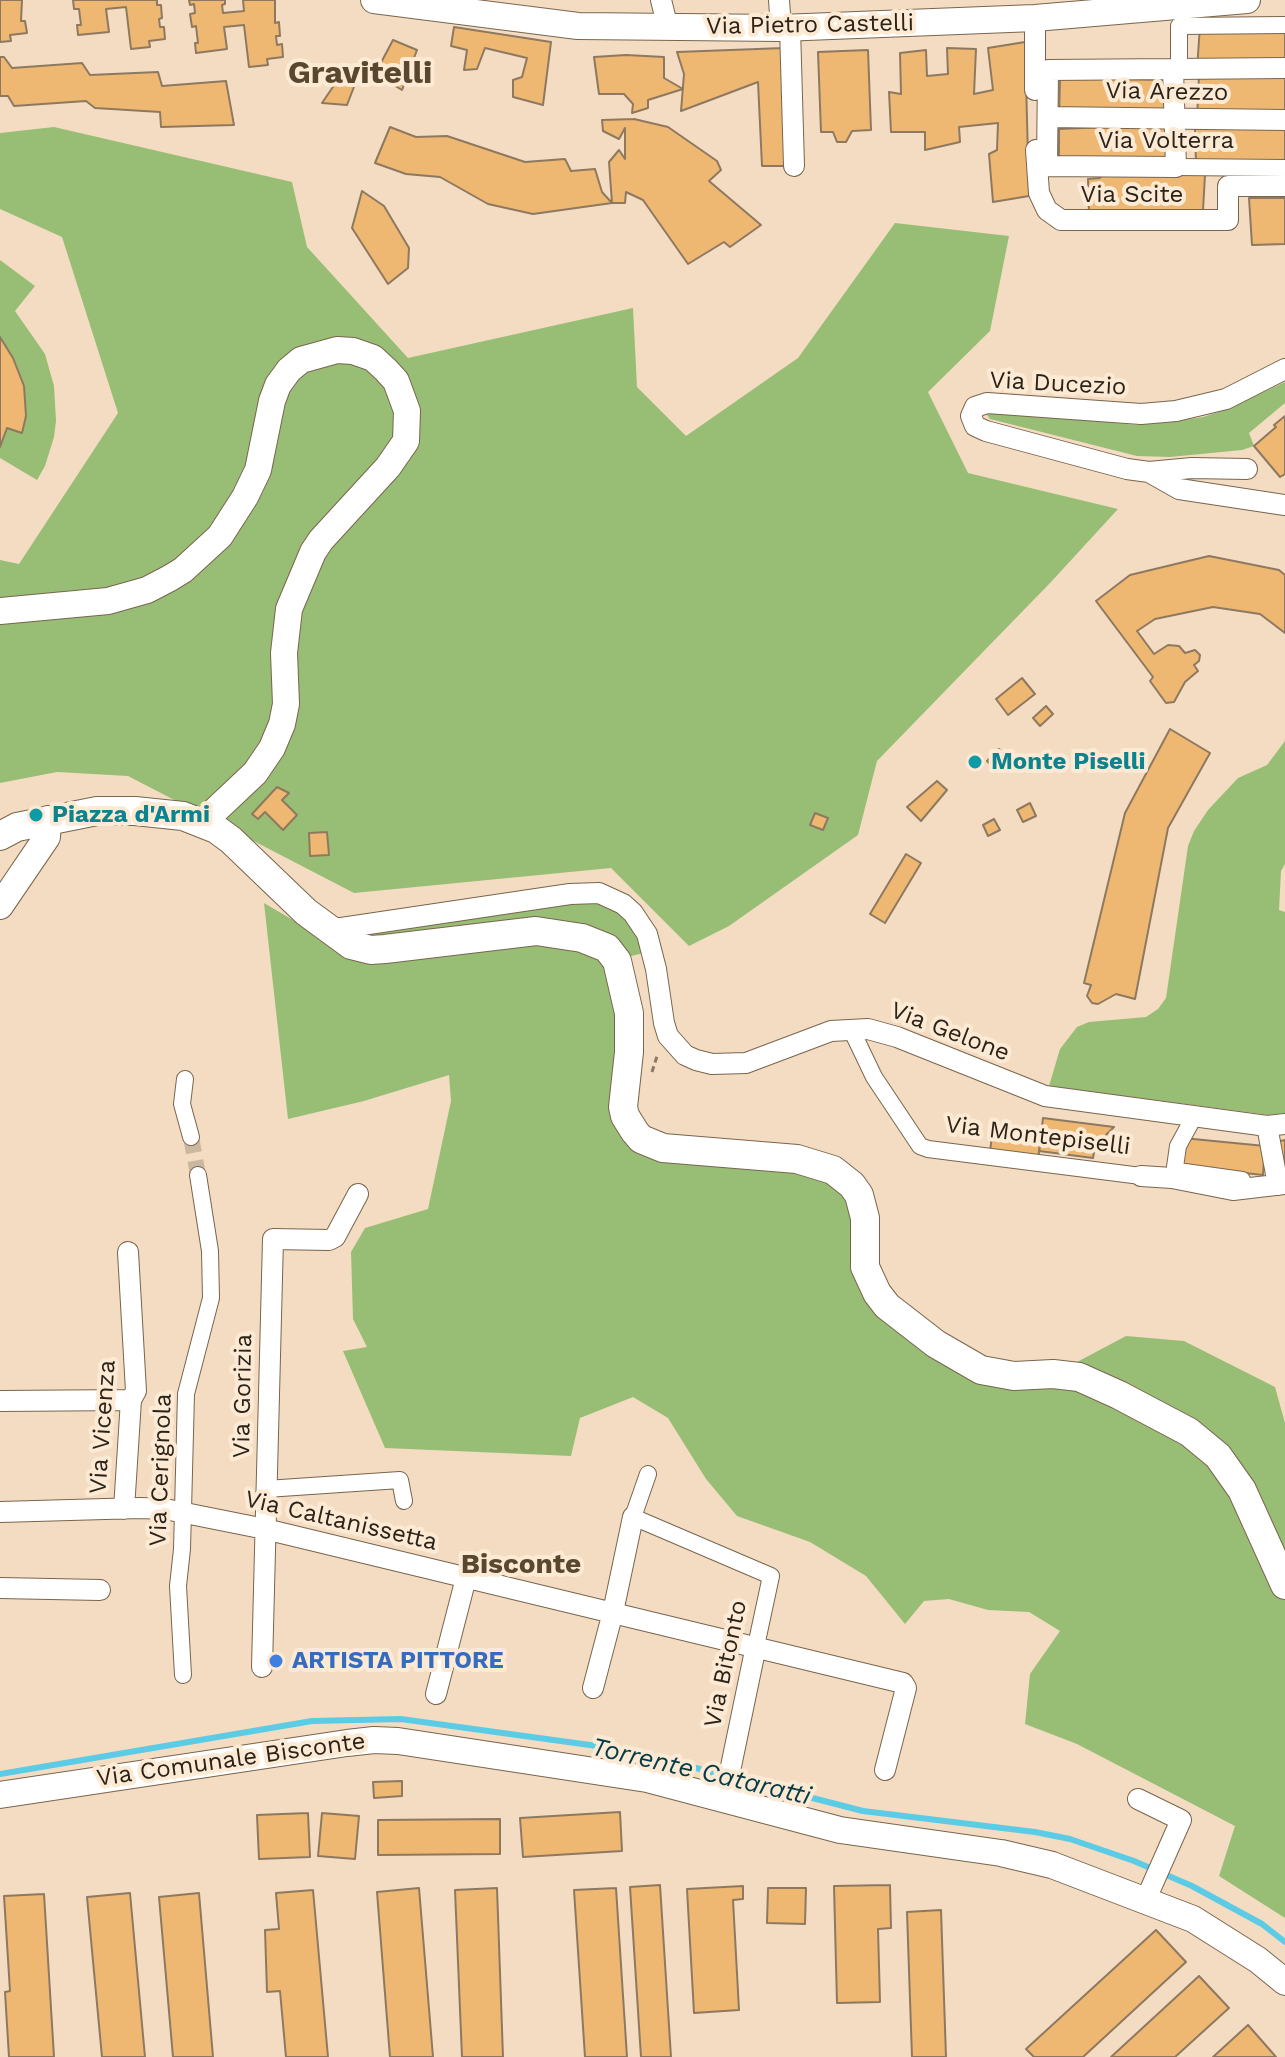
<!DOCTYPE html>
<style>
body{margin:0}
canvas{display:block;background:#f3dcc1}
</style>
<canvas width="1285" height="2057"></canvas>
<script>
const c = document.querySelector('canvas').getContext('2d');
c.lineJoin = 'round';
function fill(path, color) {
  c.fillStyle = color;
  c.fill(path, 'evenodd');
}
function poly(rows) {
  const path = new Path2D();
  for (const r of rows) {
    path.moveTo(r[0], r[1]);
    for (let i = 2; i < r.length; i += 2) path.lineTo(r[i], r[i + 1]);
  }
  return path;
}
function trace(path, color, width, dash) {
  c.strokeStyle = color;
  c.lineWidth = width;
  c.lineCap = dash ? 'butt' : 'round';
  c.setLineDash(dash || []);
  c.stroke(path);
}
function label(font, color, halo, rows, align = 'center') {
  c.font = font + ' "Work Sans",sans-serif';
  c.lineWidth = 8;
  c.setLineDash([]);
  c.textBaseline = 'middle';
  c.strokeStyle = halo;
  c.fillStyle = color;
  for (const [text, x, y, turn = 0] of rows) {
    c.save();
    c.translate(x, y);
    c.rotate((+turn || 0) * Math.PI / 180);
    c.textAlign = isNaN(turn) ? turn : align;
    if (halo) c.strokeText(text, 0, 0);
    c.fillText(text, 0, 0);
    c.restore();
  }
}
const green = poly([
 [54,127,292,182,307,247,408,358,633,308,637,387,686,436,798,358,895,223,1009,236,990,331,928,392,968,473,1118,509,1051,582,877,761,858,835,729,926,689,946,611,868,354,893,128,776,57,772,0,783,0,560,19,564,118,413,62,237,0,209,0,133],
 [0,260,35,286,15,311,45,354,54,386,56,421,54,437,45,466,37,480,0,458],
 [1285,382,1285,403,1249,433,1254,446,1242,450,1170,457,1137,456,990,419,987,415,991,412,1018,413,1136,425,1171,422,1203,417,1225,410],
 [1285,741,1285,864,1281,871,1279,910,1285,912,1285,1113,1269,1115,1049,1086,1060,1049,1077,1027,1089,1022,1146,1017,1158,1009,1166,998,1188,846,1194,831,1208,810,1238,778,1267,765],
 [589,901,606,904,632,923,644,953,627,957,621,946,353,934],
 [264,903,332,943,503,942,582,945,613,967,618,1053,609,1100,610,1116,623,1141,636,1150,804,1168,842,1191,918,1346,1062,1370,1126,1336,1184,1341,1275,1387,1285,1423,1285,1918,1219,1876,1235,1826,1077,1744,1025,1724,1030,1674,1060,1631,1029,1612,988,1610,949,1599,924,1601,905,1624,866,1576,810,1542,737,1516,706,1479,668,1418,633,1397,580,1418,571,1456,385,1448,343,1351,367,1347,353,1319,351,1252,365,1228,428,1209,451,1101,449,1075,364,1101,288,1119]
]);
const stream = poly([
 [0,1774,312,1721,401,1719,626,1750,863,1811,1035,1832,1070,1839,1134,1861,1192,1886,1262,1924,1285,1942]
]);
const building = poly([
 [0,0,22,0,21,21,25,21,27,33,10,35,11,41,0,42,0,0],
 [73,0,157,0,157,5,161,5,162,18,159,19,160,27,164,27,165,39,149,41,150,47,131,49,126,7,106,9,109,32,78,35,77,25,81,25,79,9,74,9,73,0],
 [189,0,225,0,225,4,222,5,223,13,244,11,243,0,275,0,275,23,279,22,280,36,276,36,277,45,282,44,283,57,267,59,268,65,249,67,244,25,224,27,227,49,196,53,195,43,198,43,196,26,192,27,190,14,195,13,194,4,190,5,189,0],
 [1285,25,1285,62,1197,69,1200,26,1285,25],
 [454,27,551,42,543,105,513,97,513,80,522,77,527,58,485,48,477,69,464,70,467,50,451,46,454,27],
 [393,40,417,50,402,90,375,74,393,40],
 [1025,42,1029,196,993,202,989,154,997,150,998,123,959,127,960,142,925,150,925,132,891,132,889,92,901,94,900,53,926,50,927,76,948,74,947,48,976,49,974,94,993,90,988,48,1025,42],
 [784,48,794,166,762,166,758,82,681,111,684,74,677,52,784,48],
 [868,50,871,130,852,131,846,142,837,142,833,132,821,132,818,52,868,50],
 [626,55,664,57,664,78,683,89,648,100,648,108,632,113,633,104,624,94,599,94,594,57,626,55],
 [0,57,4,57,12,68,82,63,90,75,158,72,162,86,226,81,234,125,161,127,160,112,95,108,86,101,14,106,8,96,0,96,0,57],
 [1285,70,1285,120,1197,119,1199,75,1285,70],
 [339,78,357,79,347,105,322,103,339,78],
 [1060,78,1173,80,1168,113,1059,117,1060,78],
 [634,119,668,127,717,161,721,170,709,181,761,225,730,247,724,242,688,264,643,200,626,192,625,203,612,203,609,162,619,150,625,159,625,128,619,139,603,131,602,120,634,119],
 [1285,122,1285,167,1196,163,1195,129,1285,122],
 [1175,124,1168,162,1059,162,1059,129,1175,124],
 [390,127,416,137,447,136,525,162,565,159,571,171,595,169,602,192,612,203,533,214,488,204,440,177,406,174,375,163,390,127],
 [1104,172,1205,175,1203,210,1089,214,1088,179,1100,178,1104,172],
 [362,191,384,206,409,248,408,268,388,284,352,228,362,191],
 [1249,198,1285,198,1285,244,1252,245,1249,198],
 [0,337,13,358,24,386,26,416,22,433,7,428,0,447,0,337],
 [1285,416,1285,474,1280,477,1254,446,1276,427,1274,425,1285,416],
 [1209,556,1279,570,1285,575,1285,633,1260,614,1213,607,1155,619,1137,631,1154,654,1168,645,1179,646,1185,653,1195,650,1200,655,1199,661,1194,665,1198,671,1185,682,1174,702,1166,703,1150,681,1153,677,1096,601,1130,575,1209,556],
 [1022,678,1035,694,1008,715,996,699,1022,678],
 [1046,706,1053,714,1040,726,1033,718,1046,706],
 [1170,729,1210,753,1168,828,1135,999,1116,994,1098,1004,1092,1003,1087,996,1091,985,1084,983,1125,813,1170,729],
 [999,749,1006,756,994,768,987,761,999,749],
 [937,781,947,790,921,821,907,807,937,781],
 [277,787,289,793,282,800,297,815,283,830,265,812,258,819,252,814,277,787],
 [1030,803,1036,816,1023,822,1017,810,1030,803],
 [815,813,828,818,823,830,810,825,815,813],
 [994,819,1000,830,988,836,983,825,994,819],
 [327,832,329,855,310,856,309,833,327,832],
 [906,854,921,863,885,923,870,914,906,854],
 [1043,1118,1114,1127,1095,1146,1093,1158,1039,1151,1043,1118],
 [1013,1129,1025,1130,1024,1138,1041,1140,1038,1158,990,1153,992,1134,1012,1136,1013,1129],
 [1183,1138,1265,1146,1263,1175,1180,1166,1183,1138],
 [1285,1140,1285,1169,1276,1142,1285,1140],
 [402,1781,402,1796,374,1798,373,1782,402,1781],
 [620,1812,622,1851,523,1857,520,1818,620,1812],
 [308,1813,310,1857,259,1859,257,1815,308,1813],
 [322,1813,359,1816,355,1859,318,1856,322,1813],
 [500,1819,500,1854,378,1855,378,1820,500,1819],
 [660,1885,671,2057,641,2057,630,1887,660,1885],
 [890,1885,891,1928,878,1929,880,2002,837,2003,834,1886,890,1885],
 [743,1886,743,1899,733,1900,739,2010,694,2013,687,1889,743,1886],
 [419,1888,433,2057,390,2057,377,1892,419,1888],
 [497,1888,503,2057,462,2057,455,1890,497,1888],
 [616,1888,627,2057,585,2057,574,1890,616,1888],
 [768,1888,806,1888,805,1924,767,1923,768,1888],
 [313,1890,328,2057,286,2057,280,1991,267,1992,265,1930,279,1929,276,1893,313,1890],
 [130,1893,145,2057,102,2057,87,1897,130,1893],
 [199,1893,213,2057,173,2057,159,1897,199,1893],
 [44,1894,54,2057,9,2057,5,1992,10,1991,4,1896,44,1894],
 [941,1910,946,2057,912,2057,907,1912,941,1910],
 [1156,1930,1186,1962,1083,2057,1034,2057,1026,2049,1156,1930],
 [1199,1976,1229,2008,1175,2057,1111,2057,1199,1976],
 [1248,2025,1276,2057,1213,2057,1248,2025]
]);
const pedestrianTunnel = poly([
 [191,1137,198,1175]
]);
const path = poly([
 [652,1072,658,1053]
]);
const pedestrian = poly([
 [1179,69,1179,26,1285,25],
 [1176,167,1285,168],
 [851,1029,874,1077,920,1146,928,1149,1141,1176],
 [185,1079,182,1104,191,1137],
 [1195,1115,1178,1146,1175,1167,1178,1171,1242,1180,1246,1189],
 [648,1474,633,1517,771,1576,756,1646],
 [266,1489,400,1480,404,1501],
 [183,1675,178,1586,182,1549,186,1394,211,1298,210,1251,198,1175]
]);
const minor = poly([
 [661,0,668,28],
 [779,0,781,28],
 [1035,18,1035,90],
 [790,28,794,166],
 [1173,69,1176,167,1047,166,1048,70,1173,69,1285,68],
 [1048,117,1285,120],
 [1036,150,1039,193,1047,210,1061,220,1228,220,1228,186,1285,186],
 [1247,469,1192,468,1149,472,1127,469,986,431,975,426,971,416,975,407,987,403,1141,414,1176,411,1226,399,1285,369],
 [1149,472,1179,489,1285,505],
 [328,930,570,894,599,893,623,904,633,913,647,934,656,969,664,1023,668,1036,685,1055,696,1060,712,1064,746,1063,831,1031,868,1029,897,1037,1045,1096,1267,1126,1285,1124],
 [1267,1126,1278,1185],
 [1141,1176,1172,1178,1233,1190,1285,1184],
 [0,1401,131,1400],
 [124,1509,131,1400,136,1391,128,1252],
 [0,1512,140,1508,165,1509,265,1529,903,1683,906,1688,885,1770],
 [0,1588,100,1590],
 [262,1667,273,1239,329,1240,335,1237,358,1194],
 [593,1688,613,1612,633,1517],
 [436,1694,466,1578],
 [1138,1799,1181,1820,1146,1899],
 [724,1800,756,1646]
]);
const tertiary = poly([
 [374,0,578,26,781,28,1035,18,1247,0],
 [0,611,108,601,147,590,170,578,183,570,220,536,245,497,258,470,272,401,278,385,289,370,301,360,337,350,353,351,373,358,386,370,396,381,407,411,406,441,388,467,321,540,313,552,289,609,284,653,286,704,282,724,272,748,255,773,203,822],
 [0,906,47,837,48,819],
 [0,1795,347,1743,374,1740,398,1741,647,1779,840,1830,1001,1853,1052,1865,1193,1919,1258,1960,1285,1982]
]);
const secondary = poly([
 [0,836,17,827,97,811,135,811,183,816,216,829,231,840,306,912,351,945,371,950,385,949,536,931,582,938,607,948,617,961,629,1013,629,1052,623,1107,625,1116,635,1132,641,1139,663,1148,797,1159,833,1170,852,1185,859,1195,865,1218,865,1267,877,1293,887,1306,936,1344,981,1370,1014,1376,1053,1374,1079,1377,1119,1395,1189,1432,1218,1456,1242,1490,1285,1585]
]);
const markers = [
 [975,762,8,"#0f9aa8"],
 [36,815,8,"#0f9aa8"],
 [276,1661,8,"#3f7fe0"]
];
const streetNames = [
 ["Via Pietro Castelli",810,25,-1],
 ["Via Arezzo",1167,92,1],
 ["Via Volterra",1166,141],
 ["Via Scite",1132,195],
 ["Via Ducezio",1058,384,3],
 ["Via Gelone",950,1032,21],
 ["Via Montepiselli",1038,1136,7],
 ["Via Gorizia",243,1396,-89],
 ["Via Vicenza",103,1427,-86],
 ["Via Cerignola",161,1470,-88],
 ["Via Caltanissetta",341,1521,13],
 ["Via Bitonto",726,1664,-78],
 ["Via Comunale Bisconte",231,1760,-8]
];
const cultureNames = [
 ["Monte Piselli",991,762],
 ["Piazza d'Armi",52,815]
];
const shopNames = [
 ["ARTISTA PITTORE",292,1661]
];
const waterNames = [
 ["Torrente Cataratti",701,1772,13]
];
const quarterNames = [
 ["Bisconte",521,1565]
];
const districtNames = [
 ["Gravitelli",360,74]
];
fill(green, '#98be76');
trace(stream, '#5ccce6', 6);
fill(building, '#eeb872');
trace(building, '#8e7960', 2);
trace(pedestrianTunnel, '#cbb79f', 16, [16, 8]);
trace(pedestrian, '#79654d', 18);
trace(minor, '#79654d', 22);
trace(tertiary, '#79654d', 28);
trace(secondary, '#79654d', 30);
trace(path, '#897968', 3, [6, 4]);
trace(pedestrian, '#fff', 16);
trace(minor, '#fff', 20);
trace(tertiary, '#fff', 26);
trace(secondary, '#fff', 28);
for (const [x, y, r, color] of markers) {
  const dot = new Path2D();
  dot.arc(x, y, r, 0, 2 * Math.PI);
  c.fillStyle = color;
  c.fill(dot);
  trace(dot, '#fdead4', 3);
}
label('24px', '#2b2218', '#fdead4', streetNames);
label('bold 24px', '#0d838f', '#fdead4', cultureNames, 'left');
label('bold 24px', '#366cbe', '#fdead4', shopNames, 'left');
label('italic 26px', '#073c47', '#fdead4', waterNames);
label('bold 28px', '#5a4730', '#fdead4', quarterNames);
label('bold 32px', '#5a4730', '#fdead4', districtNames);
</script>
